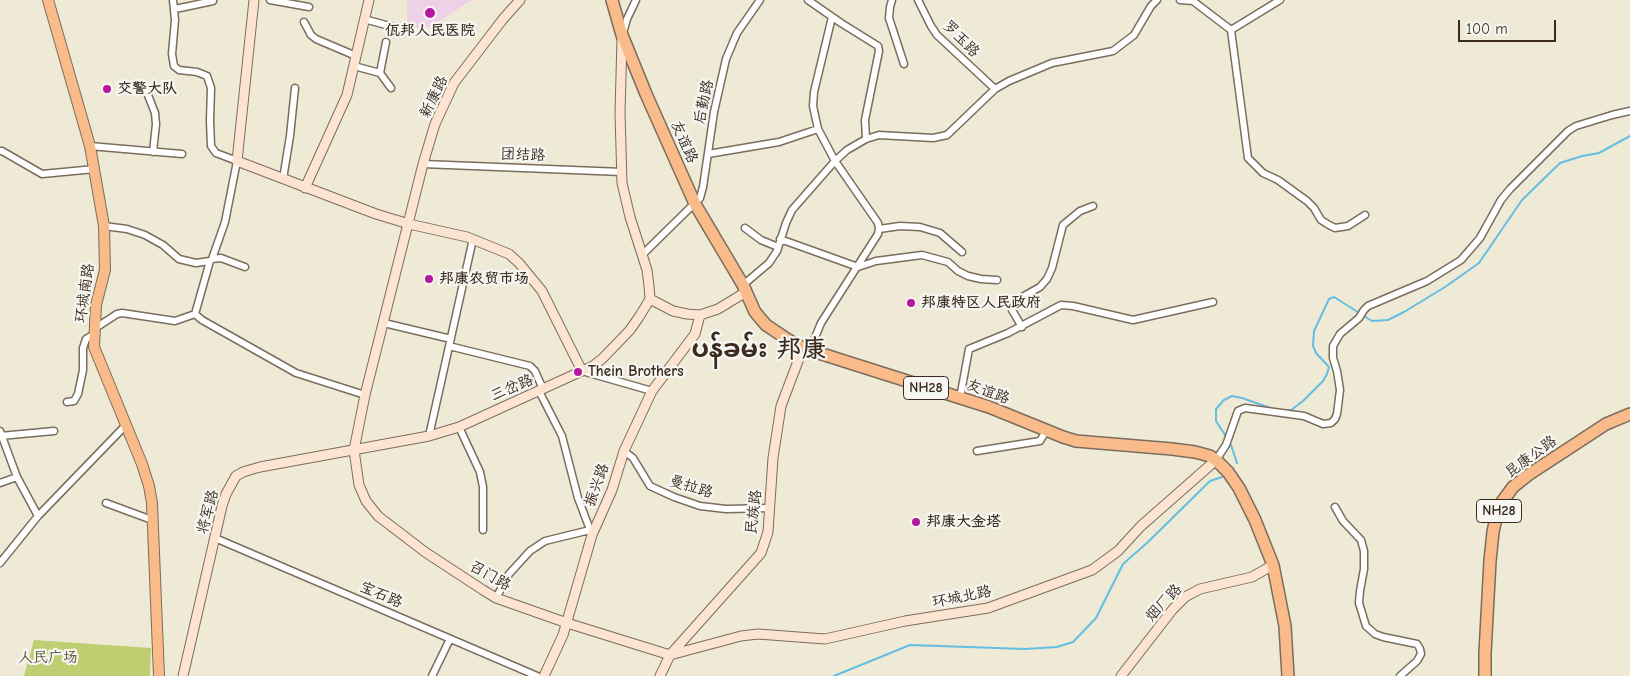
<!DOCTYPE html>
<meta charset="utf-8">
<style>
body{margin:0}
#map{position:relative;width:1630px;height:676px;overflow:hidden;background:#efead6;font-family:"Comic Neue",sans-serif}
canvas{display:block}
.scale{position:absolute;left:1458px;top:20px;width:98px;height:22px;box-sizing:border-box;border:2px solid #3b2a1e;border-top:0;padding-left:6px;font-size:15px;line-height:18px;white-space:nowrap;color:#3b2a1e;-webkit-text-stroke:4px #f6f6f2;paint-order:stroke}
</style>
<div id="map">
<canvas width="1630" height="676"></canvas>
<div class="scale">100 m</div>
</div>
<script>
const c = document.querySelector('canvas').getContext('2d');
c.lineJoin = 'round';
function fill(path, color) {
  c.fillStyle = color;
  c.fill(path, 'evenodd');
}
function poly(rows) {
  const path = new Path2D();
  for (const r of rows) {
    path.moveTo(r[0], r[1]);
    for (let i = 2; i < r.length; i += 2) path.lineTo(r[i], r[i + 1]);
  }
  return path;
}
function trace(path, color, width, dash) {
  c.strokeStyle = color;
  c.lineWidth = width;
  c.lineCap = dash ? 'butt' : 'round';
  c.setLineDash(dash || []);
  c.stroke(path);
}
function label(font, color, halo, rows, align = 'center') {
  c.font = font + ' "Comic Neue","LXGW WenKai TC","Noto Sans Myanmar",sans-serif';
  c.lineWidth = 4.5;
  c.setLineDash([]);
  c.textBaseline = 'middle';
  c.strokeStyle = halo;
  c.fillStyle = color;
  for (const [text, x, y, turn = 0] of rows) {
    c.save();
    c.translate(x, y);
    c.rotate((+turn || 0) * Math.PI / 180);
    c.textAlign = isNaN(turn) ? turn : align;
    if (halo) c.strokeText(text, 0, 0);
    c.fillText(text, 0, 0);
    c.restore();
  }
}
const built = poly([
 [407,0,477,0,468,2,433,26,418,28,407,24]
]);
const green = poly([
 [34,640,151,648,150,676,24,676]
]);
const stream = poly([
 [1283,410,1291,410,1303,401,1323,381,1327,374,1329,367,1316,353,1313,346,1314,331,1329,299,1334,297,1372,321,1388,320,1404,312,1445,287,1479,263,1522,200,1560,163,1582,156,1599,153,1630,136],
 [1225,435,1216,421,1216,409,1224,400,1232,396,1242,398,1273,409],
 [1231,445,1237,463],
 [834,676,910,645,1025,649,1057,647,1073,642,1096,618,1123,564,1148,542,1210,481,1222,477]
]);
const street = poly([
 [173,0,175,20,172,54,174,66,179,70,197,72,207,76,211,88,210,121,211,146,216,153,237,161,225,222,212,259],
 [270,0,309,7],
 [808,0,841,23,878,46,879,51,865,120,866,139],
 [892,0,890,7,889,18,904,64],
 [918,0,931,26,937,35,995,89],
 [1180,0,1193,1,1231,30,1248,158,1263,173,1278,180,1307,201,1314,208,1321,220,1329,225,1335,228,1348,226,1365,215],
 [175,9,213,1],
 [364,19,404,30],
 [304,22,311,35,316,39,356,56],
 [1231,30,1280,0],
 [623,33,627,19,636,0],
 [386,42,380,73,391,88],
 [354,66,380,73],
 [146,90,155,113,156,124,153,152],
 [90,146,182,154],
 [0,151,2,151,42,174,95,169],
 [708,154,779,142,818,129],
 [423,164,622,172],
 [283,179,290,136,295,88],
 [104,226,127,229,145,235,163,245,179,259,196,263,210,261],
 [745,228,761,240,778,247],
 [879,229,900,226,920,227,940,233,962,252],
 [780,239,858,267,876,261,922,255,948,262,958,271,968,276,981,279,997,280],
 [643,254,700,198,703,187,714,112,726,59,737,33,760,0],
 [743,285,769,263,777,251,786,223,792,210,835,161,847,150,866,139,879,135,933,138,947,135,995,89,1009,81,1052,63,1113,51,1134,35,1151,6,1157,0],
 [195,314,202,320,296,373,365,395],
 [195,314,210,261,212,259,221,258,245,267],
 [384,323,451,339],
 [1022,327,1012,310,1013,304,1015,301,1040,287,1047,279,1052,268,1063,225,1080,211,1093,206],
 [94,329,117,314,122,313,175,321,195,314],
 [449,346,530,366,535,371,543,389],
 [810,350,821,323,878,234,879,229,878,223,835,161,818,129,813,106,814,92,832,17],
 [582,371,652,391],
 [539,391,562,436,578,498,592,535],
 [960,398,969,349,1008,333,1061,305,1073,306,1133,320,1213,302],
 [67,402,74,401,78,394,83,370,83,348,86,339,94,334],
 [459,427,480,472,483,487,483,530],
 [0,431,17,477,38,516],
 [0,436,54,431],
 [429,436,473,239],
 [624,451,633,458,650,486,674,497,700,506,726,509,770,508],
 [977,451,1040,441,1046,431],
 [1216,460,1226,445,1238,411,1245,408,1304,416,1323,424,1331,423,1335,419,1337,414,1340,390,1337,371,1333,358,1333,346,1340,334,1359,318,1364,310,1368,306,1427,281,1461,260,1480,238,1501,200,1510,189,1568,131,1576,126,1612,115,1630,111],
 [0,483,17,477],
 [106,503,152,520],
 [1335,507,1343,521,1361,540,1364,551,1364,569,1360,591,1359,603,1366,626,1375,634,1383,637,1417,644,1420,649,1421,654,1417,661,1400,676],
 [215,538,537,676],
 [0,563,38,516,126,425],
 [496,598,509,574,530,551,545,541,590,530],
 [432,676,450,639]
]);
const secondary = poly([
 [254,0,237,161,376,214,409,224,467,237,509,254,519,263,542,291,582,371],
 [520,0,503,19,454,83,435,124,423,164,365,395,354,450,359,485,366,501,378,516,425,552,483,590,496,598,567,623,670,655,741,636,758,634,825,639,905,621,988,608,1092,570,1118,551,1141,526,1216,460],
 [305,188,347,95,369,0],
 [650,299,673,311,687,314,700,315,718,309,746,292],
 [183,676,222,506,226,494,236,476,243,472,260,467,429,436,459,427,593,366,603,358,630,330,639,317,650,299,649,286,647,270,630,217,622,183,620,113,622,38],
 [544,676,563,635,592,535,612,490,624,451,652,391,695,334,700,315],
 [660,676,670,655,761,553,768,532,773,458,781,406,803,348],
 [1121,676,1173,609,1185,597,1200,589,1252,577,1273,565]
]);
const primary = poly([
 [48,0,90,146,104,226,105,270,96,305,94,347,142,464,149,486,152,503,159,676]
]);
const highway = poly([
 [612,0,622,35,646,94,695,204,743,285,755,312,766,325,790,341,803,348,989,407,1063,437,1076,441,1172,449,1195,452,1210,456,1216,460,1228,472,1239,488,1255,520,1273,565,1285,626,1288,676],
 [1485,676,1485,653,1490,561,1493,532,1496,518,1502,502,1513,487,1528,475,1606,424,1630,414]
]);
const markers = [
 [430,13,6,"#b5179e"],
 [107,89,5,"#b5179e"],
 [429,279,5,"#b5179e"],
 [911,303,5,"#b5179e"],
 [578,372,5,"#b5179e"],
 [916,522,5,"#b5179e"]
];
const shields = [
 [926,388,45],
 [1499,511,45]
];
const shieldNames = [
 ["NH28",926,388],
 ["NH28",1499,511]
];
const poiNames = [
 ["佤邦人民医院",430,31,"center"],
 ["交警大队",117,89],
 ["邦康农贸市场",439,279],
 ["邦康特区人民政府",921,303],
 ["Thein Brothers",588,372],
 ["邦康大金塔",926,522]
];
const streetNames = [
 ["罗玉路",961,39,45],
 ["新康路",434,97,-64],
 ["后勤路",704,102,-78],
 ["友谊路",684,142,66],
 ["团结路",523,155,2],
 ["环城南路",85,293,-82],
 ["三岔路",512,388,-23],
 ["友谊路",988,392,20],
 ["昆康公路",1531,457,-36],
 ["振兴路",597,485,-70],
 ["曼拉路",691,487,17],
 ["将军路",208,512,-75],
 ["民族路",754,512,-83],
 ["召门路",490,576,29],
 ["宝石路",381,595,23],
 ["环城北路",962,597,-11],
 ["烟厂路",1164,603,-47]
];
const parkNames = [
 ["人民广场",48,658]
];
const townNames = [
 ["ပန်ခမ်း 邦康",759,350]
];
fill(built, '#eed0e7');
fill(green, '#bece70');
trace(stream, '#64bee2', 2);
trace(street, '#7a6d5e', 9);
trace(secondary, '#7a6d5e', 11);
trace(primary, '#7a6d5e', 12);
trace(highway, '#7a6d5e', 14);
trace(street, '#fff', 6);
trace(secondary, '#fde4d1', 9);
trace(primary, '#fabb8b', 10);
trace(highway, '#fabb8b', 11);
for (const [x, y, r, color] of markers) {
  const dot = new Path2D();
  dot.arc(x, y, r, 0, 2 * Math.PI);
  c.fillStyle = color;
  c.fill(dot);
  trace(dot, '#f6f6f2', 2);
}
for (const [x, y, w] of shields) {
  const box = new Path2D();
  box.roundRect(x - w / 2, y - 11.5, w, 23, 4);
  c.fillStyle = '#f6f6f2';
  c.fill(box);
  trace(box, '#3b2a1e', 1);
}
label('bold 14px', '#3b2a1e', null, shieldNames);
label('bold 15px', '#3b2a1e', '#f6f6f2', poiNames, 'left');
label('15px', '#3b2a1e', '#f6f6f2', streetNames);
label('15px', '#5c5332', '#f6f6f2', parkNames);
label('bold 25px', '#3b2a1e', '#f6f6f2', townNames);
</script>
